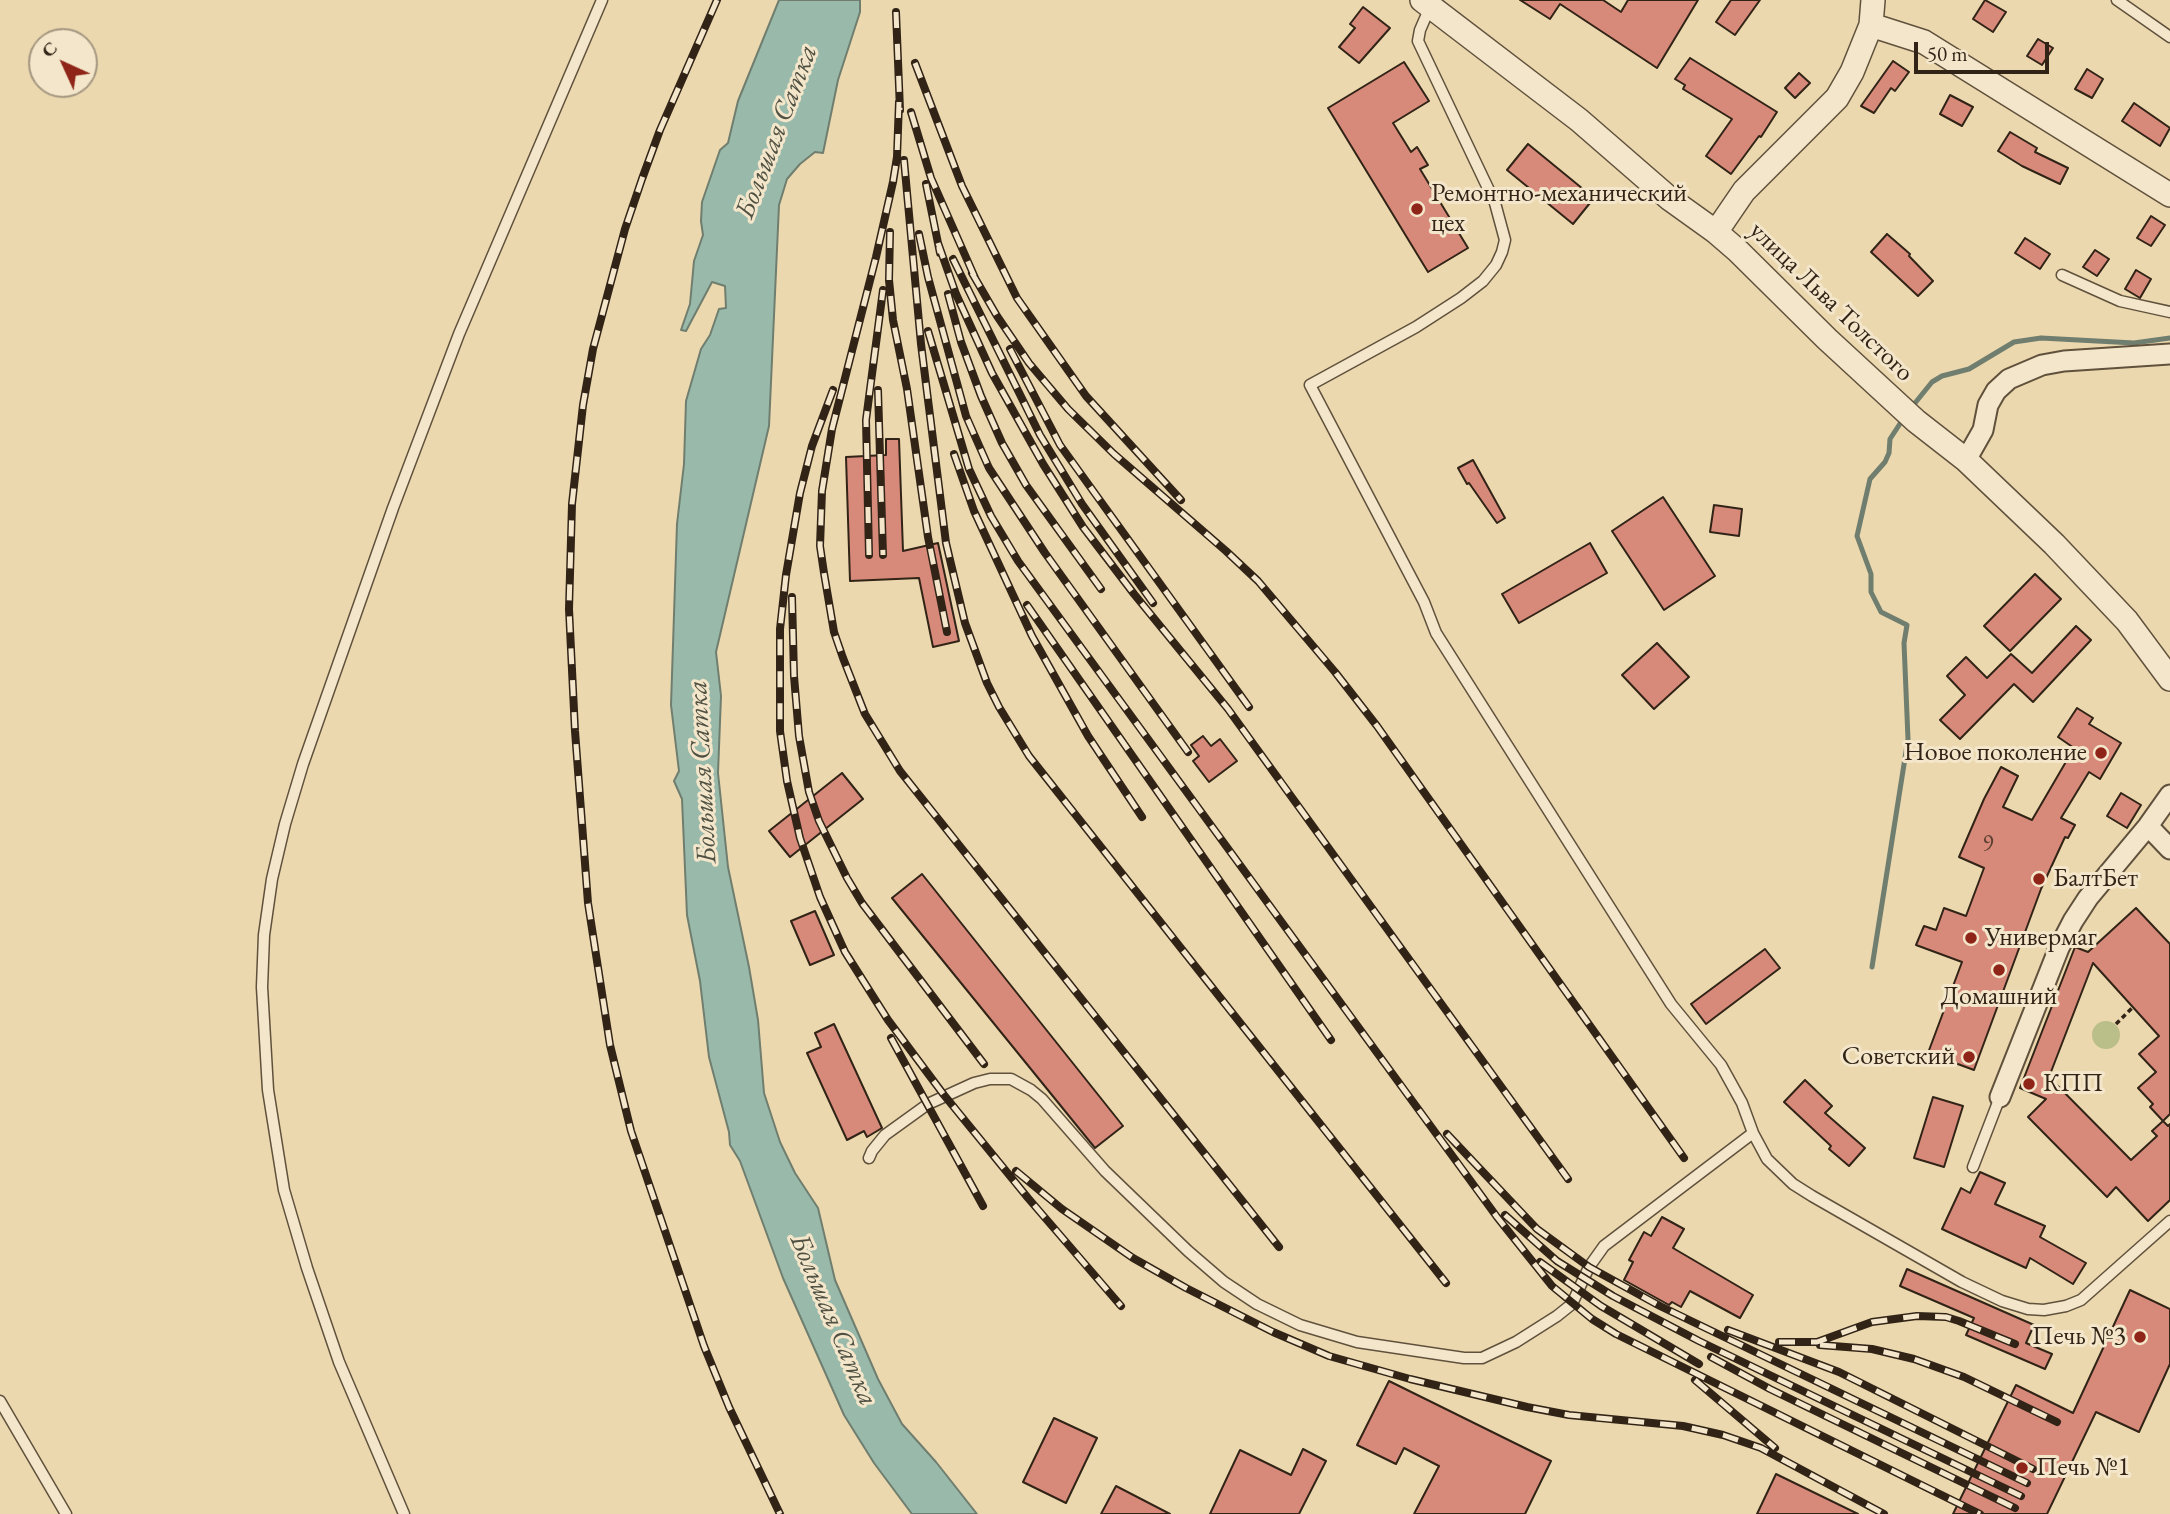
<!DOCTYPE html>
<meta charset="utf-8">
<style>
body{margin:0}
#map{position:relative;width:2170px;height:1514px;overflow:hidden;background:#ecd8ae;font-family:"EB Garamond",serif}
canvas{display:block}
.north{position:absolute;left:28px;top:28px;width:70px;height:70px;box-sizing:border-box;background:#f3e6ca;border:2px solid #a59882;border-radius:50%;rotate:315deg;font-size:19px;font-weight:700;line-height:28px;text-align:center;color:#312417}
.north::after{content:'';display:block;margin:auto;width:24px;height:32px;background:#8f2418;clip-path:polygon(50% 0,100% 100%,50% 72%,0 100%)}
.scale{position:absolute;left:1914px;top:42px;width:135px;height:32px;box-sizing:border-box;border:4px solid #312417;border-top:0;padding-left:9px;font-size:21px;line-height:24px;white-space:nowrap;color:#312417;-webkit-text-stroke:5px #f3e6ca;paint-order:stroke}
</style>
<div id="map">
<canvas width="2170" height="1514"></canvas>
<div class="north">С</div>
<div class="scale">50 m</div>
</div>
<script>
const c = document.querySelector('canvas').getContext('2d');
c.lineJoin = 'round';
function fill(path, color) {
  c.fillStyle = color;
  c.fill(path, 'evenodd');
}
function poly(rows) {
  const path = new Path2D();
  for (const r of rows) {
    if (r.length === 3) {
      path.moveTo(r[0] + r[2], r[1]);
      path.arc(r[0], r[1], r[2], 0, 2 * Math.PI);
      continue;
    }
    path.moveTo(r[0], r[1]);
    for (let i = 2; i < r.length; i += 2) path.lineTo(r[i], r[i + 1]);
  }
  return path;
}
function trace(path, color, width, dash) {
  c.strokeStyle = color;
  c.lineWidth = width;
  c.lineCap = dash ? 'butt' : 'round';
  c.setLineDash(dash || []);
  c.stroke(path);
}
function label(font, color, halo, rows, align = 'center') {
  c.font = font + ' "EB Garamond",serif';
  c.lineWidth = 6;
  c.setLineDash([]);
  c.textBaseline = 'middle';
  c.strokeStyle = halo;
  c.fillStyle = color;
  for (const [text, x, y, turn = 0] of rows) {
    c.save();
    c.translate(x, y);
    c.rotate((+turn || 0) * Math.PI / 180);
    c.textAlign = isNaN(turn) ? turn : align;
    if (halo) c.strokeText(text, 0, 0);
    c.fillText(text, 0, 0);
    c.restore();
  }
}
const green = poly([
 [2106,1035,14]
]);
const water = poly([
 [779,0,860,0,860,12,838,80,823,153,815,152,800,164,787,179,779,205,769,426,716,652,721,696,718,773,728,867,749,967,758,1020,764,1093,780,1142,795,1173,818,1208,835,1280,878,1379,902,1424,936,1462,977,1514,912,1514,874,1463,844,1415,783,1278,740,1161,730,1145,729,1132,709,1057,700,981,687,915,682,799,674,781,679,771,671,705,677,524,684,464,686,401,701,349,710,335,719,309,726,308,725,286,712,282,686,331,681,330,690,304,694,261,703,235,701,221,702,202,720,150,728,143,738,101,779,0]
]);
const stream = poly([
 [1911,408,1932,382,1942,376,1969,369,2014,342,2041,338,2134,343,2170,338],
 [1872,967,1908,739,1904,643,1907,625,1881,612,1871,592,1871,574,1857,536,1870,479,1885,462,1889,453,1890,439,1905,416]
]);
const building = poly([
 [1520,0,1603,0,1621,12,1628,0,1698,0,1657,68,1560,4,1550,19,1520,0],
 [1731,0,1760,0,1735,35,1716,22,1731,0],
 [1985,0,2006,12,1993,32,1973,19,1985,0],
 [1363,7,1390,28,1359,63,1339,47,1355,28,1350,24,1363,7],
 [2038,39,2053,48,2042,65,2027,56,2038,39],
 [1690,58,1777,112,1761,137,1759,136,1731,174,1706,156,1732,119,1683,89,1685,85,1675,79,1690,58],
 [1893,61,1909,72,1895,91,1891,88,1874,113,1861,106,1893,61],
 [1404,62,1429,101,1393,123,1411,152,1417,147,1428,165,1420,169,1468,248,1428,272,1328,108,1404,62],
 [2087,69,2103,79,2092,98,2075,89,2087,69],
 [1799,73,1810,83,1795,98,1785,88,1799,73],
 [1950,95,1973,107,1962,126,1940,114,1950,95],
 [2134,103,2170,128,2160,146,2122,121,2134,103],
 [2010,132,2037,148,2035,152,2068,168,2060,184,2022,166,1998,151,2010,132],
 [1528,144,1594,198,1573,224,1507,170,1528,144],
 [2151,216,2165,225,2151,246,2137,238,2151,216],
 [1887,234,1910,254,1909,256,1933,281,1918,296,1871,252,1887,234],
 [2025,238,2050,254,2040,269,2015,253,2025,238],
 [2095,250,2109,259,2097,276,2083,267,2095,250],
 [2136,270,2151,279,2140,298,2125,289,2136,270],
 [886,439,899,439,903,551,938,543,959,641,933,647,919,578,850,581,846,457,886,455,886,439],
 [1473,460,1505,518,1497,523,1469,483,1467,484,1458,468,1473,460],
 [1663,497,1715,576,1664,610,1612,531,1663,497],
 [1714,505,1742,509,1739,536,1710,532,1714,505],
 [1590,543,1607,573,1519,623,1502,594,1590,543],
 [2035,574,2061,599,2010,651,1984,626,2035,574],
 [2076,626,2091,640,2033,702,2014,684,1960,739,1940,720,1965,695,1947,676,1966,657,1987,678,2011,654,2032,673,2076,626],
 [1657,643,1689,677,1654,709,1622,675,1657,643],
 [2077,708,2093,718,2089,724,2121,743,2100,779,2089,772,2061,818,2075,825,2068,838,2065,837,2041,889,1974,1070,1928,1053,1962,962,1916,945,1924,926,1936,930,1944,908,1966,916,1984,868,1959,857,1984,799,2001,767,2018,776,2003,807,2032,820,2074,748,2058,737,2077,708],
 [1203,736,1211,746,1220,739,1237,761,1209,782,1193,761,1199,756,1191,745,1203,736],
 [842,773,863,799,790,857,769,831,842,773],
 [2121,793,2141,805,2127,828,2107,816,2121,793],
 [922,874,1123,1126,1095,1148,892,898,922,874],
 [2136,908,2170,944,2170,1114,2163,1121,2168,1126,2170,1124,2170,1200,2148,1221,2116,1187,2107,1197,2028,1117,2046,1099,2020,1088,2075,947,2088,952,2136,908],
 [2093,963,2159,1036,2139,1054,2156,1072,2138,1088,2153,1104,2150,1107,2163,1121,2152,1131,2157,1136,2131,1160,2049,1077,2093,963],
 [815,911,834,955,810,965,791,921,815,911],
 [1765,949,1780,968,1706,1024,1691,1004,1765,949],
 [834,1024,882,1128,867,1137,864,1131,847,1140,807,1053,821,1047,815,1033,834,1024],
 [1805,1080,1832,1106,1825,1113,1865,1148,1849,1166,1829,1149,1831,1146,1784,1102,1805,1080],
 [1933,1097,1963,1106,1944,1167,1914,1158,1933,1097],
 [1980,1172,2005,1183,1995,1204,2045,1226,2040,1237,2086,1263,2073,1284,2030,1258,2026,1268,1942,1229,1961,1188,1970,1193,1980,1172],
 [1662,1217,1684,1229,1673,1248,1753,1295,1740,1318,1690,1291,1681,1307,1672,1302,1669,1305,1624,1280,1633,1262,1629,1260,1644,1232,1651,1236,1662,1217],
 [1907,1269,2034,1325,2026,1343,2052,1354,2045,1369,1966,1335,1974,1318,1900,1286,1907,1269],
 [2130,1290,2170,1309,2170,1364,2139,1432,2096,1412,2047,1514,1953,1514,2016,1385,2073,1413,2130,1290],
 [1389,1381,1551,1461,1525,1514,1414,1514,1439,1466,1404,1448,1396,1464,1357,1445,1389,1381],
 [1054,1418,1097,1438,1066,1503,1023,1482,1054,1418],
 [1303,1449,1326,1461,1299,1514,1210,1514,1240,1450,1291,1475,1303,1449],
 [1776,1474,1858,1514,1757,1514,1776,1474],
 [1116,1486,1170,1514,1101,1514,1116,1486]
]);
const path = poly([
 [2116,1024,2133,1007]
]);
const service = poly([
 [2117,0,2170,37],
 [2062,275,2120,301,2170,312],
 [1753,1133,1767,1159,1793,1184,1812,1196,1962,1282,2002,1301,2028,1309,2044,1310,2066,1306,2081,1300,2170,1221],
 [869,1158,872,1151,885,1135,928,1104,974,1083,990,1079,1011,1079,1031,1090,1042,1099,1105,1171,1188,1251,1224,1282,1257,1304,1300,1325,1357,1342,1464,1358,1482,1358,1516,1342,1557,1316,1572,1304,1589,1267,1604,1246,1753,1133,1742,1103,1721,1065,1671,1004,1436,633,1424,602,1310,385,1416,327,1461,298,1483,281,1496,265,1502,252,1505,240,1495,203,1418,41,1420,30,1430,7],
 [1973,1167,2000,1097],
 [0,1401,66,1514],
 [404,1514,339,1362,307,1268,284,1190,268,1090,262,987,264,935,272,879,285,824,303,764,393,508,459,334,602,0]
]);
const minor = poly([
 [1966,460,1983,430,1988,405,1996,391,2009,379,2042,365,2064,361,2170,354],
 [2148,826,2170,849],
 [2000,1097,2059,948,2073,921,2088,898,2148,826,2170,795]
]);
const tertiary = poly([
 [1422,0,1579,120,1670,199,1716,232,1738,251,1827,339,1916,421,1966,460,2054,544,2127,621,2170,679],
 [1871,25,1924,42,2170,195],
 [1716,232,1744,191,1837,98,1852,72,1871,25,1873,0]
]);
const rail = poly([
 [717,0,660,130,642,179,625,229,593,349,583,405,572,504,569,609,575,731,588,903,610,1045,631,1131,704,1346,729,1407,780,1514],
 [896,12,900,110],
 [915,63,962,186,1017,298,1086,396,1181,500],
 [899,102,897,157,893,182,876,257,832,429,822,491,820,546,824,573,834,632,843,658,865,714,900,771,1279,1247],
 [911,112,931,178,976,280],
 [904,160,921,344,946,543,965,623,987,683,999,707,1029,756,1446,1283],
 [926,184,940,253],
 [890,232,889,280,893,320,907,389,928,537,947,632],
 [919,234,928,277,966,416,989,468,1045,553,1188,752],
 [938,243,956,294,992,373,1043,464,1083,527,1134,594,1228,709,1568,1179],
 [953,259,1040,435,1082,504,1153,603],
 [972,273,997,316,1029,363,1068,409,1114,454,1226,551,1258,581,1335,672,1377,726,1684,1158],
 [948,294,961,342,981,396,1002,443,1026,485,1101,589],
 [928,331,969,469,991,516,1018,561,1497,1217,1552,1286,1592,1319,1616,1334,1980,1514],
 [1010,349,1060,445,1249,707],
 [833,390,812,446,800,493,786,575,780,629,780,731,787,781,800,838,820,897,845,952,888,1020,944,1095,1028,1198,1121,1306],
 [878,390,883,555],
 [954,454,974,511,1032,636,1088,736,1142,817],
 [869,555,866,420,883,290],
 [792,597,794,676,799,736,809,792,819,821,847,878,862,903,984,1064],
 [1027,605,1331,1040],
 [891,1038,983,1206],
 [1447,1134,1537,1229,1589,1267,1660,1306,2027,1483],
 [1016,1171,1062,1209,1133,1258,1186,1288,1273,1332,1329,1356,1410,1379,1527,1407,1569,1415,1683,1426,1723,1435,1761,1448,1884,1514],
 [1505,1215,1557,1261,1613,1296,1699,1341,2021,1496],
 [1540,1262,1601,1306,1699,1364],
 [1728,1330,1839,1372,2033,1469],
 [1779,1342,1817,1342,1872,1322,1917,1316,1946,1317,1959,1321,2015,1344],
 [1820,1345,1872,1349,1914,1359,1964,1377,2057,1422],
 [1711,1357,1770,1389,2015,1508],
 [1695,1380,1775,1448]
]);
const markers = [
 [1417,209,7,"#8f2418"],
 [2101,753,7,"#8f2418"],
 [2039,879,7,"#8f2418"],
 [1971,938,7,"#8f2418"],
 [1999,970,7,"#8f2418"],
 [1969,1057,7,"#8f2418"],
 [2029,1084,7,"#8f2418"],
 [2140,1337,7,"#8f2418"],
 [2022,1468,7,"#8f2418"]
];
const numberNames = [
 ["9",1988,845]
];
const poiNames = [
 ["Ремонтно-механический",1431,194],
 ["цех",1431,224],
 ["Новое поколение",2087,753,"right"],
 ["БалтБет",2053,879],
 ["Универмаг",1985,938],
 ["Домашний",1999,997,"center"],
 ["Советский",1955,1057,"right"],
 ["КПП",2043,1084],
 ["Печь №3",2126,1337,"right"],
 ["Печь №1",2036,1468]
];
const streetNames = [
 ["улица Льва Толстого",1831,302,44]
];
const waterNames = [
 ["Большая Сатка",777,132,-69],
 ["Большая Сатка",703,772,-93],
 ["Большая Сатка",833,1320,67]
];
fill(green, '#babe88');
fill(water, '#99baaa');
trace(water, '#6f7e6f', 2);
trace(stream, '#6f7e6f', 5);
fill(building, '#d78a7a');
trace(building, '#312417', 2);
trace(service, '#60513d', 13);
trace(minor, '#60513d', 23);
trace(tertiary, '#60513d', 26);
trace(path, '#312417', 3.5, [5, 3.5]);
trace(service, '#f3e6ca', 10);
trace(minor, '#f3e6ca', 19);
trace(tertiary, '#f3e6ca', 23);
trace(rail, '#312417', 8);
trace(rail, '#f3e6ca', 5, [16]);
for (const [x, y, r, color] of markers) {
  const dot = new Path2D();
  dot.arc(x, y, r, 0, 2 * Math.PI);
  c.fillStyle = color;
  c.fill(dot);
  trace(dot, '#f3e6ca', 2.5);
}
label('23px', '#5a3e30', null, numberNames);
label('26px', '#312417', '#f3e6ca', poiNames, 'left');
label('26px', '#312417', '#f3e6ca', streetNames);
label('italic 28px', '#505143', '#f3e6ca', waterNames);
</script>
